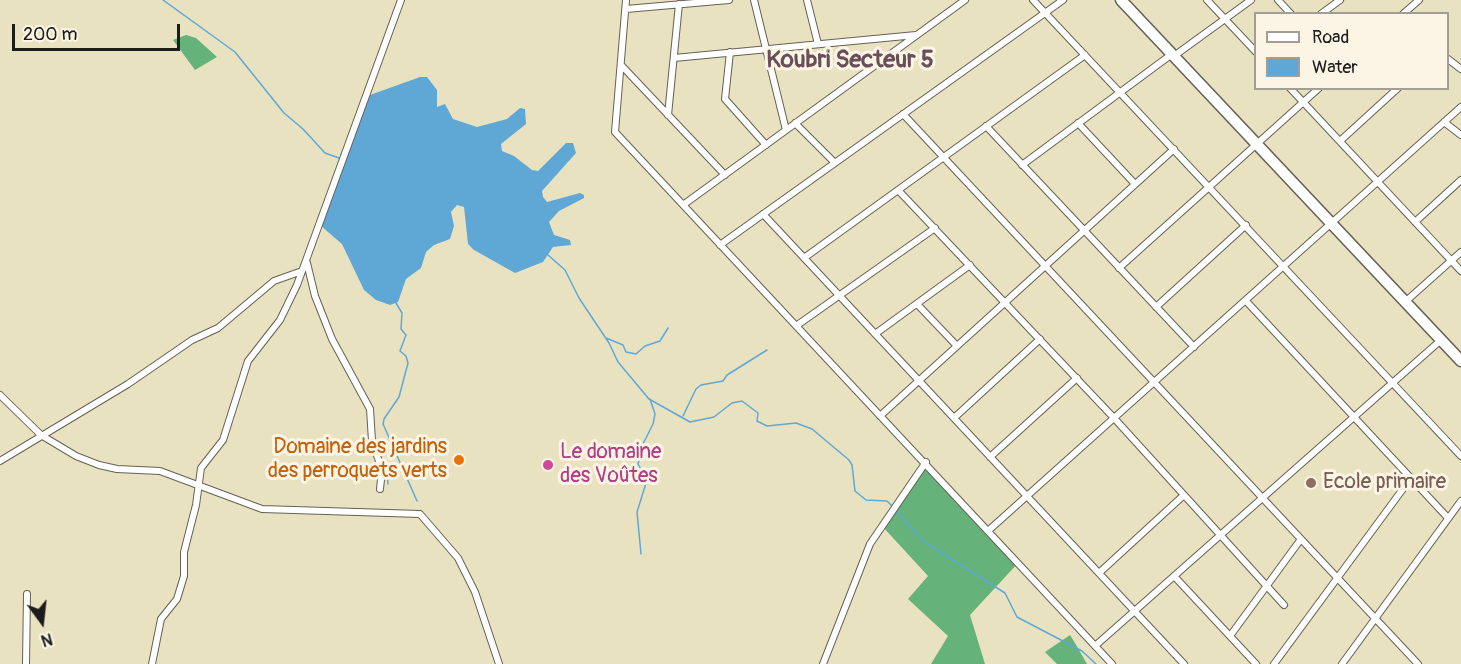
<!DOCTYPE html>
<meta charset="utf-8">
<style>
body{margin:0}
#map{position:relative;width:1461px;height:664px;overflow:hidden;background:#e9e2c1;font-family:Pangolin,sans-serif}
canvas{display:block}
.legend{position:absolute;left:1254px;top:12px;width:195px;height:78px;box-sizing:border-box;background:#fcf5e5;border:2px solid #a29e95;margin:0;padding:8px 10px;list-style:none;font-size:18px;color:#1c1c1c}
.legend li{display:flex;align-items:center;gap:12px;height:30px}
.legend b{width:30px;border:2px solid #a29e95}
.north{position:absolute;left:12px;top:592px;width:60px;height:60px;-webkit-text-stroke:4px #fcf5e5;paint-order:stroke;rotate:165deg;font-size:16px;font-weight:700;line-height:24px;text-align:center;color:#1c1c1c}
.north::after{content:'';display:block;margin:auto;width:21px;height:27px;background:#1c1c1c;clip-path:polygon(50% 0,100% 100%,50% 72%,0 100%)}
.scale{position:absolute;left:12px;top:24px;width:168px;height:27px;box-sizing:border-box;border:3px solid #1c1c1c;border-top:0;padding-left:8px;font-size:18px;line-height:21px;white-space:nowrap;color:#1c1c1c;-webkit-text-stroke:4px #fcf5e5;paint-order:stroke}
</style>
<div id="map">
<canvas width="1461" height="664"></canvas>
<ul class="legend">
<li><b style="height:8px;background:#fff"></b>Road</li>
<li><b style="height:16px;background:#5fa8d6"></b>Water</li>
</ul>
<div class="north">N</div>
<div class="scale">200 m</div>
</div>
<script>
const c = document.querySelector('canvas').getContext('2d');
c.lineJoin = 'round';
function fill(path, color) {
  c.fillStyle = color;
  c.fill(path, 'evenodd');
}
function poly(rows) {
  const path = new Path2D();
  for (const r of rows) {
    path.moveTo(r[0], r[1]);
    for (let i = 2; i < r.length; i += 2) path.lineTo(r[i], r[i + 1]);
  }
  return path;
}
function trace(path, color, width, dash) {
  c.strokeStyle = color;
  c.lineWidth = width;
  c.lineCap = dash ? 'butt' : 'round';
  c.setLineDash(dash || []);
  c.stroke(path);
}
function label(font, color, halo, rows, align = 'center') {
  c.font = font + ' Pangolin,sans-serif';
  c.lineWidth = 6;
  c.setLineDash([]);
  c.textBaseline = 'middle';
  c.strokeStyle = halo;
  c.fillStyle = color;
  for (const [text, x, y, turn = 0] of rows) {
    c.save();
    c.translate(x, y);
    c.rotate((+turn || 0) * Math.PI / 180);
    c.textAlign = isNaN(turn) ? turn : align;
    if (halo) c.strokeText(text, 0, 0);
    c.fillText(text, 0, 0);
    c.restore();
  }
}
const forest = poly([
 [186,35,196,38,217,57,195,70,173,40],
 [926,462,1019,562,970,615,985,664,931,664,948,636,908,599,928,576,883,527],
 [1070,635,1075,643,1087,664,1057,664,1045,652]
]);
const water = poly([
 [420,77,427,77,437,90,437,107,445,104,453,119,477,127,507,119,520,108,525,109,526,124,501,144,502,151,514,156,532,170,538,171,566,143,573,143,576,153,542,191,543,197,547,202,580,193,584,195,584,198,559,211,549,222,554,235,570,240,571,245,553,247,543,262,515,273,474,250,468,244,464,207,457,205,451,212,454,226,450,239,434,245,426,252,421,268,406,279,398,302,390,305,376,300,364,290,342,244,321,226,370,95]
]);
const stream = poly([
 [163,0,235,52,284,113,303,129,325,153,339,158],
 [548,255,565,270,579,298,609,343,618,362,649,399,690,422,714,417,732,403,742,401,758,413,757,421,767,426,796,423,812,429,849,460,852,465,855,491,866,500,887,501,893,507],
 [396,303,402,313,401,329,406,335,400,351,406,356,408,363,399,397,384,419,383,424,417,501],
 [606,338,623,345,626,352,636,354,645,346,660,341,668,328],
 [683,416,696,389,701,385,723,381,727,375,767,350],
 [388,484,387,475,390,470,400,466],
 [897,511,917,535,929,545,1005,593,1017,617,1082,651,1096,664],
 [641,554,637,512,647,480,638,464,643,444,653,424,655,414,650,399]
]);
const minor = poly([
 [626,0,615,132,1112,664],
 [754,0,786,130],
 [807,0,818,44],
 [1033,0,1461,456],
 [1207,0,1256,52],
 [1278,0,1291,14],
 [626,9,729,0],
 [1321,14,1340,0],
 [1403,14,1419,0],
 [730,52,725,99,766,145],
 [1174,56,1251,0],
 [674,58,916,35],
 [1448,59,1461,69],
 [621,65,725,175],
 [1290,88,1461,271],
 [903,114,1418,664],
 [668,115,679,4],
 [1444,122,1461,135],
 [795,123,835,163],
 [1078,123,1135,184],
 [986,126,1194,347],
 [1340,141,1398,88],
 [1022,165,1172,54],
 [898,190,1114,418,1284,605],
 [683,205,965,0],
 [763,214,1184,664],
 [1415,222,1461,180],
 [720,245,1063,0],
 [804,258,1085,55],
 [307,263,315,296,332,339,370,409,372,441,382,470,380,489],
 [1119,268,1319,88],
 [1246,301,1448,518],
 [1405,302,1461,252],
 [917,304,957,346],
 [1156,307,1246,225],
 [796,326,935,228],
 [875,334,970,265],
 [0,395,41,435,76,456,99,465,117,469,160,471,262,509,420,514,458,558,475,592,499,664],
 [880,416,1174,149],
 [954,418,1040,339],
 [990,457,1077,378],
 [0,461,128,384,192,340,218,328,274,281,302,271],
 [989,530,1461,107],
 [1099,573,1184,495],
 [1174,576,1256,664],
 [1230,636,1301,539],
 [1095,646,1441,340],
 [26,664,27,594],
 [152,664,161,619,177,599,184,576,184,552,196,505,201,468,223,440,248,361,280,320,297,285,401,0],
 [823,664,870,544,926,462],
 [1274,664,1411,478],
 [1342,664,1461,501]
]);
const trunk = poly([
 [1121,0,1461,361]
]);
const markers = [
 [459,460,6,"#e8710a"],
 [548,465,6,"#d1479c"],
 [1311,483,6,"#8d6e63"]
];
const foodNames = [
 ["Domaine des jardins",447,448],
 ["des perroquets verts",447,472]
];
const hotelNames = [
 ["Le domaine",560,453],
 ["des Voûtes",560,477]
];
const educationNames = [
 ["Ecole primaire",1323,483]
];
const quarterNames = [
 ["Koubri Secteur 5",850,61]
];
fill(forest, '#65b27b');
fill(water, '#5fa8d6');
trace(stream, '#5fa8d6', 1.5);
trace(minor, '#646156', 8);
trace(trunk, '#646156', 13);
trace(minor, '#fff', 6);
trace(trunk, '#fff', 10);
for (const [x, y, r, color] of markers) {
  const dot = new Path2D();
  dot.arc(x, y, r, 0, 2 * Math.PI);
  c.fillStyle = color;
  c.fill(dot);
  trace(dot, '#fcf5e5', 2);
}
label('21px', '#c56008', '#fcf5e5', foodNames, 'right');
label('21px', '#b23c85', '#fcf5e5', hotelNames, 'left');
label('21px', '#785e54', '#fcf5e5', educationNames, 'left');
label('bold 24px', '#674e57', '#fcf5e5', quarterNames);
</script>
